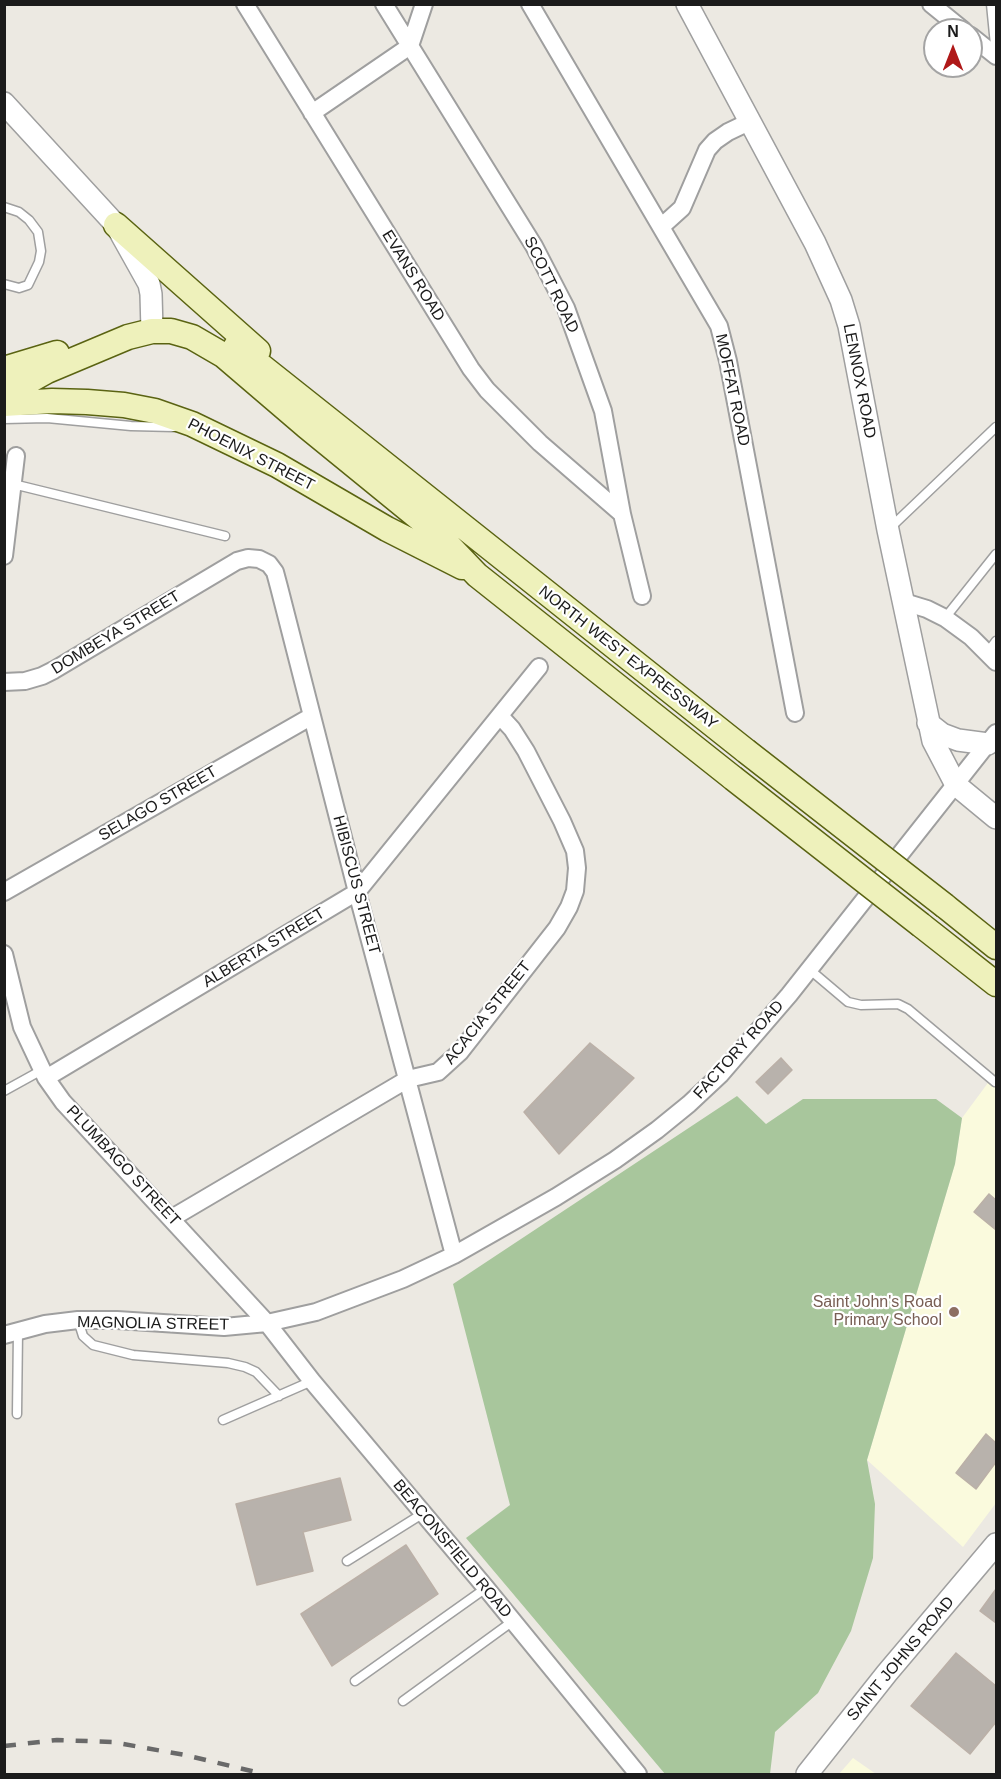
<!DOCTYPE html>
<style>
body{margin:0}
#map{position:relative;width:1001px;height:1779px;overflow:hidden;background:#ece9e2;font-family:Helvetica,sans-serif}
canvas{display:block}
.frame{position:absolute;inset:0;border:6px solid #1b1b1b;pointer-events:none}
.north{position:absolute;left:923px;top:18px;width:60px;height:60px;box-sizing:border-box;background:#fff;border:2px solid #a4a4a4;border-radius:50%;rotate:0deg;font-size:16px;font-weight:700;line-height:24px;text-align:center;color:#1b1b1b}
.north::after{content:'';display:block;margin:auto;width:21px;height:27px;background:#af1818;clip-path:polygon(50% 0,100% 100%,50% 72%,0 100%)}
</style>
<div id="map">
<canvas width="1001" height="1779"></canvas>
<div class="frame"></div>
<div class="north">N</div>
</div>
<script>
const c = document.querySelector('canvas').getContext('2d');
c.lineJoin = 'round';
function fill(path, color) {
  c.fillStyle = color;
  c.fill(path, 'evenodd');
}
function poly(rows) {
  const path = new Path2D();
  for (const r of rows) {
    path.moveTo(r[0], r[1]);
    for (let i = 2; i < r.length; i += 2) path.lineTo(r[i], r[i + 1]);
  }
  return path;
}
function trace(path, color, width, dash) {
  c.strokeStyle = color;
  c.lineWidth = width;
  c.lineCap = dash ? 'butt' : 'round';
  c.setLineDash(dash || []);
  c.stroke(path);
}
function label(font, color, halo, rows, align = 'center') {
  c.font = font + ' Helvetica,sans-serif';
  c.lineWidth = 4.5;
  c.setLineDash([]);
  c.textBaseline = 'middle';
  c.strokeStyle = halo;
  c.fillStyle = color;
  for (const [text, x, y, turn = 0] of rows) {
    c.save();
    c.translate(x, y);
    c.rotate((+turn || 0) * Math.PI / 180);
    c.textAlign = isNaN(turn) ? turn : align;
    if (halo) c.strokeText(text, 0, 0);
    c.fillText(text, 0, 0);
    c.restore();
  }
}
const education = poly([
 [996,1072,996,1503,963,1547,867,1460,955,1164,962,1118],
 [853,1758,876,1774,839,1774]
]);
const forest = poly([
 [737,1096,766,1124,803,1099,936,1099,962,1118,955,1164,867,1460,875,1504,873,1558,851,1631,818,1693,775,1732,770,1774,665,1774,466,1538,510,1505,453,1284]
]);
const building = poly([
 [590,1043,634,1078,559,1154,524,1112,590,1043],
 [781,1058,792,1070,768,1094,756,1082,781,1058],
 [989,1194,996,1200,996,1230,974,1212,989,1194],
 [986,1434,996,1443,996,1462,976,1489,956,1473,986,1434],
 [340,1478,351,1520,303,1532,313,1571,257,1585,236,1504,340,1478],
 [406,1545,438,1594,332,1666,301,1614,406,1545],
 [996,1589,996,1623,980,1611,996,1589],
 [956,1653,996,1686,996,1722,970,1754,911,1706,956,1653]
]);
const service = poly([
 [991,4,996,55],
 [4,207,19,212,29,220,38,232,41,251,39,262,28,285,19,288,4,284],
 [4,419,47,418,131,426,174,427],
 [13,484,225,536],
 [891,527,996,427],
 [945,618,996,554],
 [987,653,996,641],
 [809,969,848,1002,861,1005,898,1004,908,1009,995,1082],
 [4,1091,42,1070],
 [78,1320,83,1336,93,1345,133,1355,228,1363,245,1367,256,1372,279,1396],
 [17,1414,18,1331],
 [223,1420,312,1381],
 [347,1561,422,1514],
 [355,1681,486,1588],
 [403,1701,513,1621]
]);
const minor = poly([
 [245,4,471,369,487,390,540,443,622,514],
 [384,4,534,246,566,308,603,411,622,514,642,596],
 [530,4,719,326,728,361,795,713],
 [931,4,963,30],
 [971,36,996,56],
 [312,113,410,46,424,4],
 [661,227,682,208,707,150,715,141,728,132,751,121],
 [4,556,16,456],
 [904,602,927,609,945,618,971,637,996,662],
 [4,682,25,681,42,676,54,670,237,561,248,558,259,559,269,564,275,572,279,587,357,892,454,1255],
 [4,892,312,716],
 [4,954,22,1027,46,1078,63,1102,267,1323,312,1381,486,1588,638,1774],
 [46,1078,357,892,539,667],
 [172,1218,408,1079,438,1072,460,1052,557,928,569,907,575,891,577,868,575,851,562,821,526,751,512,729,500,716],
 [4,1335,45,1324,78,1320,117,1320,224,1327,267,1323,316,1312,403,1279,454,1255,556,1197,615,1160,657,1130,689,1104,720,1075,789,995,996,733]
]);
const tertiary = poly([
 [687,4,815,243,841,300,849,326,888,530,933,741,956,785,996,818],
 [4,103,116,225,149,284,151,294,152,331],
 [928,723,942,734,958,740,988,744],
 [807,1774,887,1673,996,1544]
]);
const secondary = poly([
 [116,225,258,351],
 [236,346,746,751],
 [4,369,57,353],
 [4,395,47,371,128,337,152,331,171,331,192,337,223,355,306,426,436,532,477,575,733,778],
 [4,404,52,401,87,402,124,405,155,411,192,424,277,465,387,529,462,567],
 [945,906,996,947],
 [921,925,996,984]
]);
const rail = poly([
 [4,1746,57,1740,112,1742,185,1755,264,1774]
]);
const secondaryBridge = poly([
 [746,751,945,906],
 [733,778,921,925]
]);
const markers = [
 [954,1312,6,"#8d6e63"]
];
const streetNames = [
 ["EVANS ROAD",413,276,58],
 ["SCOTT ROAD",551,285,64],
 ["LENNOX ROAD",859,381,79],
 ["MOFFAT ROAD",732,390,78],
 ["PHOENIX STREET",251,455,27],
 ["DOMBEYA STREET",116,633,-31],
 ["NORTH WEST EXPRESSWAY",628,658,38],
 ["SELAGO STREET",158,804,-30],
 ["HIBISCUS STREET",356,885,75],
 ["ALBERTA STREET",264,948,-31],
 ["ACACIA STREET",488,1013,-51],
 ["FACTORY ROAD",739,1050,-48],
 ["PLUMBAGO STREET",123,1166,47],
 ["MAGNOLIA STREET",153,1324,1],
 ["BEACONSFIELD ROAD",452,1549,50],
 ["SAINT JOHNS ROAD",901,1659,-50]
];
const educationNames = [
 ["Saint John's Road",942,1303],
 ["Primary School",942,1321]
];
fill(education, '#fafadd');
fill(forest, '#a8c69c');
fill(building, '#b8b2ac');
trace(building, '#bbb0a7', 1.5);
trace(service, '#9f9f9f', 11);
trace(minor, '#9f9f9f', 20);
trace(tertiary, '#9f9f9f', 24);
trace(secondary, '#5a6312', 27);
trace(service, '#fff', 8);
trace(minor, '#fff', 16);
trace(tertiary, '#fff', 21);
trace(secondary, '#eef1bb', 24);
trace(rail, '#696969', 4.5, [12, 12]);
trace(secondaryBridge, '#5a6312', 27, []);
trace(secondaryBridge, '#eef1bb', 24);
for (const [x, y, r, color] of markers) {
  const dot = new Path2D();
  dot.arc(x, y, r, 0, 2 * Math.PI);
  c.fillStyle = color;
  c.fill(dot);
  trace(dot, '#fff', 2);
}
label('16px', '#1b1b1b', '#fff', streetNames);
label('16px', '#785e54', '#fff', educationNames, 'right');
</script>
